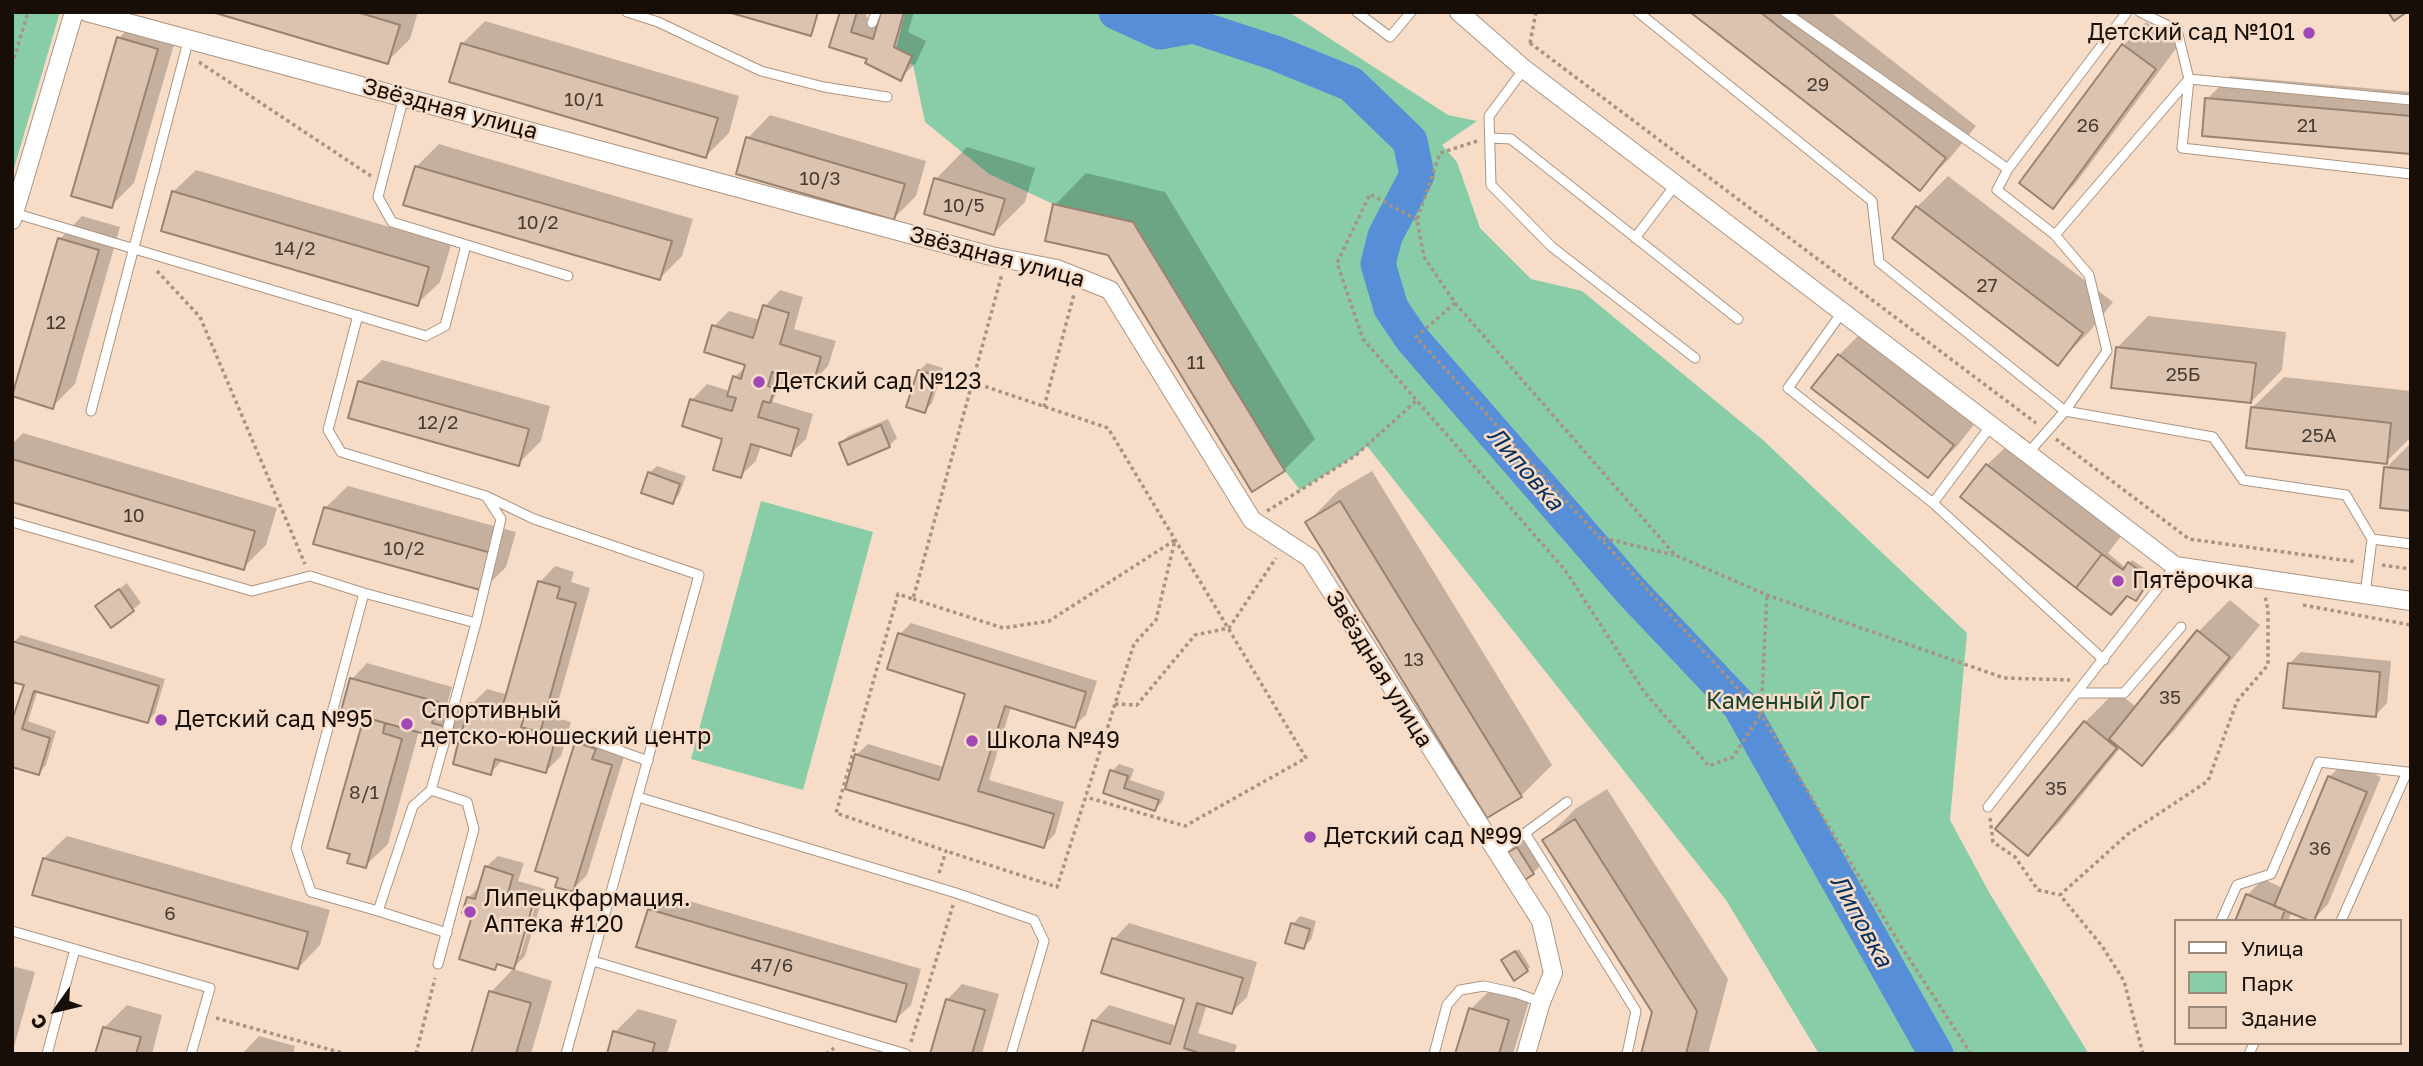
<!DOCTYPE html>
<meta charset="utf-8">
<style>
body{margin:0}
#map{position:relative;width:2423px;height:1066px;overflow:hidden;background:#f7ddc8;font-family:"Golos Text",sans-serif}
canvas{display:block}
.frame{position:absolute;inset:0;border:14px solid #160e07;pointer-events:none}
.legend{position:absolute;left:2174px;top:919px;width:228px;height:126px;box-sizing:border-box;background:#f7ddc8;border:2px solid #9d8a7b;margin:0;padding:9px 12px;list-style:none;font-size:21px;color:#160e07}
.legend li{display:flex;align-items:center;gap:14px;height:35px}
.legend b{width:35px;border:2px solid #9d8a7b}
.north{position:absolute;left:21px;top:975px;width:70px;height:70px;-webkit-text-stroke:5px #f7ddc8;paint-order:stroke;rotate:236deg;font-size:19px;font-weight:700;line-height:28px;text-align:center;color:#160e07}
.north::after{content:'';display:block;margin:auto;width:24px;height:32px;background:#160e07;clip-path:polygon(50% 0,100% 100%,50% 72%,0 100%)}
</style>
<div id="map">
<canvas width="2423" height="1066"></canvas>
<div class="frame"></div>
<ul class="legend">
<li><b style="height:9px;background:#fff"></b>Улица</li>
<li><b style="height:19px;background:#88cda8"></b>Парк</li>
<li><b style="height:19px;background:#dcc3af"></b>Здание</li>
</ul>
<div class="north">С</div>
</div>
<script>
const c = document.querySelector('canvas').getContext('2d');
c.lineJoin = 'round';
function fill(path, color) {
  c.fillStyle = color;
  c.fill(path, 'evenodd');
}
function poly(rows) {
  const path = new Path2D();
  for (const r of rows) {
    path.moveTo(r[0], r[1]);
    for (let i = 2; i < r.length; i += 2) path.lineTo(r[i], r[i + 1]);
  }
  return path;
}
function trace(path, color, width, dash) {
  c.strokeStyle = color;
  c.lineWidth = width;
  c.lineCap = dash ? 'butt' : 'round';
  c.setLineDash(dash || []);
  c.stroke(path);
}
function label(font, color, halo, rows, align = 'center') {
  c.font = font + ' "Golos Text",sans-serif';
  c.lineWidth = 5;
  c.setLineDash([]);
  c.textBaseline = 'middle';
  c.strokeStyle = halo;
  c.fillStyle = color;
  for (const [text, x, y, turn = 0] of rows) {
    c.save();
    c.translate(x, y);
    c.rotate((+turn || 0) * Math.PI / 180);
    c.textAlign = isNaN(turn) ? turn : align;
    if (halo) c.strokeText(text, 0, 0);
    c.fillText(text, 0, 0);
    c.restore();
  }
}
const green = poly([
 [12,12,60,12,12,175],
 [905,12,1289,12,1448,115,1477,121,1442,145,1457,162,1480,228,1531,279,1582,291,1763,440,1967,633,1950,820,1990,894,2089,1054,1819,1054,1726,900,1367,446,1355,456,1300,490,1285,471,1134,222,1053,204,989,174,925,122,913,65,895,53],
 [761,501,873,532,803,790,691,759]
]);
const shadow = poly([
 [218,12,418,12,410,39,387,62],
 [841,12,867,12,866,17,880,21,883,12,914,12,908,32,926,41,916,63,900,78,869,58,831,46],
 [1693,12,1830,12,1976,126,1950,158,1919,189],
 [141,16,179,27,134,183,111,206,119,38],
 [485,21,739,96,729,133,706,156,462,44],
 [2146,22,2178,46,2075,184,2053,206,2022,183,2124,45],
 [2230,76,2411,92,2411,153,2207,99],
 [770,115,926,161,916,196,894,218,748,138],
 [439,144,693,219,682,256,660,278,416,167],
 [967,147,1035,168,1025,202,994,233,936,179],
 [196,170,451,245,440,282,417,304,173,192],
 [1086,173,1165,192,1315,439,1284,470,1109,254,1055,205],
 [1948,176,2113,302,2089,332,2058,363,1894,238,1917,207],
 [82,216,120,227,75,384,52,407,60,239],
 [780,290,803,297,794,329,836,341,828,366,813,382,789,375,785,386,774,397,773,402,813,414,806,439,790,454,761,445,756,461,740,476,724,437,692,400,707,384,730,391,735,377,748,364,714,326,729,311,760,320,765,306],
 [2148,316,2286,332,2282,370,2251,402,2117,348],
 [1870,324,1983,413,1958,445,1927,476,1839,355],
 [382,360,550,406,541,441,518,464,359,382],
 [927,363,943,368,932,403,925,411,919,371],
 [2284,377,2411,391,2411,437,2386,462,2252,408],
 [888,419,897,438,889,446,841,443,848,436],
 [23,433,277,508,266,545,243,568,12,500,12,444],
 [2019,434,2132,522,2108,553,2126,568,2132,560,2147,570,2150,580,2138,596,1963,497,1987,465],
 [2411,443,2411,509,2386,468],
 [657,466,686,476,679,495,672,502,649,473],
 [1372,471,1552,765,1521,796,1307,523,1338,491],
 [348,486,516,532,506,567,484,589,325,508],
 [555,566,574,572,571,582,590,588,554,717,571,722,561,756,546,771,504,759,490,773,460,742,419,731,388,844,365,866,365,718,352,679,367,663,452,687,446,707,469,714,472,704,487,689,508,695,540,582],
 [127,583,141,603,111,626,97,606],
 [2230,600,2260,625,2173,732,2141,763,2121,747,2059,823,2028,854,1998,829,2085,722,2116,691,2136,707,2199,631],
 [911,623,1097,681,1086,715,1074,726,1011,707,989,780,1064,802,1055,834,1043,846,856,755,868,744,944,767,967,693,900,634],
 [21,635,165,679,155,713,148,721,38,690,28,721,56,731,46,765,39,773,12,765,12,716,15,717,26,684,14,642],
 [2301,652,2391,661,2387,703,2376,715,2289,664],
 [592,728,610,734,607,744,626,750,587,875,572,890,576,743],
 [2345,762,2381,777,2328,904,2313,920,2292,911,2288,921,2236,921,2247,895,2263,879,2283,888,2329,777],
 [1119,764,1134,769,1130,780,1165,792,1162,802,1155,809,1105,792,1112,771],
 [1607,789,1728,979,1708,1054,1643,1054,1654,1012,1544,841,1575,809],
 [67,836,330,910,320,945,298,968,44,858],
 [1524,841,1540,866,1533,873,1505,856],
 [498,856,524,863,518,881,545,889,525,956,514,967,500,963,495,968,469,897,481,885,486,867],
 [535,892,539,893,520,956,516,956],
 [665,894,921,969,911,1005,895,1020,649,910],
 [1300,916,1316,921,1311,940,1303,947,1293,924],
 [1129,923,1257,962,1247,997,1232,1012,1207,1004,1198,1033,1237,1045,1234,1054,1084,1054,1094,1021,1109,1005,1177,1026,1186,998,1114,939],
 [1519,949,1530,967,1527,970,1506,957],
 [12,966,35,972,12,1054],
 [513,969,552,981,531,1054,473,1054,491,992],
 [962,984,999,994,982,1054,932,1054,947,1000],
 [1493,987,1530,998,1513,1054,1457,1054,1471,1009],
 [127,1005,162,1015,152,1054,97,1054,104,1028],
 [638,1009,677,1020,667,1054,609,1054,615,1032],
 [259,1036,295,1046,293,1054,242,1054]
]);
const river = poly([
 [1116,12,1160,32,1193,26,1275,53,1351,84,1410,141,1417,175,1385,236,1378,264,1391,308,1412,339,1632,592,1740,706,1936,1054]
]);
const building = poly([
 [212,12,357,12,400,25,388,64,212,12],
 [728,12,818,12,811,36,728,12],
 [840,12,857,12,851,32,873,39,881,12,904,12,894,47,912,56,901,81,865,63,867,59,829,47,840,12],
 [1690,12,1760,12,1946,158,1920,191,1690,12],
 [2388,12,2407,12,2394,21,2388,12],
 [117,37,158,49,112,208,71,196,117,37],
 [461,43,718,118,706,158,449,82,461,43],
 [2122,44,2156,69,2053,209,2019,183,2122,44],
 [2205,98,2411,116,2411,154,2202,136,2205,98],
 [746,137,905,184,894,220,736,174,746,137],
 [415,166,672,241,660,280,403,205,415,166],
 [934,178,1005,199,994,235,924,214,934,178],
 [172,191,429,267,418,306,161,231,172,191],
 [1053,204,1133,222,1285,471,1252,492,1108,255,1045,241,1053,204],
 [1916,206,2083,333,2058,366,1892,238,1916,206],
 [58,238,99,250,53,409,12,396,58,238],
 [763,305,789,313,780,344,821,357,813,384,772,372,768,386,775,388,770,403,763,401,758,417,799,429,791,456,751,444,741,478,713,470,722,439,682,426,690,399,732,411,736,398,727,396,733,376,741,379,745,365,704,352,712,325,753,338,763,305],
 [2116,347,2256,363,2251,403,2111,388,2116,347],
 [1838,354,1954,445,1928,478,1811,388,1838,354],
 [918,370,937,376,925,413,906,407,918,370],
 [358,381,529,429,519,466,348,418,358,381],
 [2251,407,2391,423,2387,464,2246,448,2251,407],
 [881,425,890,447,848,465,839,443,881,425],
 [12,459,255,531,244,570,12,502,12,459],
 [1986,464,2102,554,2076,588,1960,497,1986,464],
 [2384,467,2411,470,2411,511,2380,508,2384,467],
 [648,472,680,484,673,504,641,493,648,472],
 [1340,501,1522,797,1487,818,1305,522,1340,501],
 [324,507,495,554,484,591,313,544,324,507],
 [2102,554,2123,570,2128,562,2144,574,2147,584,2136,601,2127,596,2111,615,2076,588,2102,554],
 [538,581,560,587,557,598,576,603,540,733,521,727,524,718,501,712,538,581],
 [119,589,134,611,111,628,95,606,119,589],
 [2197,630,2230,657,2142,766,2109,739,2197,630],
 [898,633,1086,692,1075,728,1005,706,978,791,1054,814,1044,848,845,789,855,754,939,780,965,694,887,669,898,633],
 [12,641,159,686,148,723,34,691,22,729,50,738,39,775,12,767,12,720,24,685,12,682,12,641],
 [2288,663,2380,672,2376,717,2283,708,2288,663],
 [350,678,438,702,432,723,462,731,470,703,524,718,521,727,556,737,546,773,495,759,491,775,453,764,458,743,341,711,350,678],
 [364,717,385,723,383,733,402,739,366,868,347,863,350,854,327,848,364,717],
 [2084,721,2117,748,2028,856,1995,829,2084,721],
 [575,742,596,749,592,759,612,765,573,892,555,887,558,878,535,871,575,742],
 [1110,770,1128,776,1124,788,1159,800,1155,811,1103,793,1110,770],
 [2328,776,2367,792,2314,921,2310,921,2274,906,2328,776],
 [1575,819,1697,1011,1686,1054,1641,1054,1652,1012,1542,840,1575,819],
 [1517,847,1534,874,1520,883,1502,856,1517,847],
 [43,858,308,932,298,969,32,895,43,858],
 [485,866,513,875,508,893,534,901,514,969,497,964,495,970,459,959,472,916,462,913,467,897,475,899,485,866],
 [2246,894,2285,910,2281,921,2235,921,2246,894],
 [648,909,907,984,896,1022,636,947,648,909],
 [1291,923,1310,929,1304,949,1285,943,1291,923],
 [1112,938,1243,978,1232,1014,1197,1003,1184,1048,1202,1054,1082,1054,1092,1020,1170,1044,1184,999,1101,973,1112,938],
 [1515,951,1528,971,1514,981,1501,960,1515,951],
 [489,991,531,1003,516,1054,471,1054,489,991],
 [946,999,985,1010,972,1054,930,1054,946,999],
 [1469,1008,1509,1020,1499,1054,1455,1054,1469,1008],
 [103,1027,141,1037,136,1054,95,1054,103,1027],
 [613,1031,655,1043,652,1054,607,1054,613,1031]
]);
const path = poly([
 [1530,43,2036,423],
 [1530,43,1536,12],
 [199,62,371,176],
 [12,65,28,12],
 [1477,141,1440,153,1417,220,1424,257,1455,303,1675,555,1767,595,2004,678,2070,680],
 [1417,220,1370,194,1337,263,1363,339,1565,570,1645,693,1709,766,1733,757,1761,714,1767,595],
 [157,271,200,317,305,564],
 [1455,303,1416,337,1761,714,1899,943,1971,1054],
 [972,382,1108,428,1306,758,1185,826,1086,797],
 [1044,407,1074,294],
 [2056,439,2189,539,2357,562],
 [1267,511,1355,456,1417,400],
 [1603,538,1674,555],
 [2382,565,2411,569],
 [913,599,1003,628,1049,621,1175,540,1156,620,1134,644,1057,887,946,851],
 [2303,605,2411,625],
 [1115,704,1137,705,1195,635,1229,628,1276,558],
 [1990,818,1993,842,2015,857,2038,890,2060,895],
 [939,873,946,851,836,813,898,594,913,599,1002,274],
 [216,1018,346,1054],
 [911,1042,953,905],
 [416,1054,435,978],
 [826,1054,834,1048],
 [2143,1054,2124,981,2102,946,2060,895,2128,834,2208,781,2237,701,2268,665,2268,610,2265,596]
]);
const lane = poly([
 [627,12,658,22,761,71,824,87,887,97],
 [1357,12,1390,37,1411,12],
 [1638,12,1872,201,1879,262,2065,411,2213,437,2243,480,2346,495,2372,539,2411,544],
 [1785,12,2008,169],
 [872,23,876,12],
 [1524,69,1489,116,1491,185,1552,247,1695,358],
 [404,96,378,197,392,222,568,276],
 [2411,100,2189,79,2182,148,2411,174],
 [1490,138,1511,139,1738,319],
 [14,213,426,336,445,326,466,245],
 [2055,235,2189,79,2177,30,2140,12],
 [1635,238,1676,184],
 [1843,311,1788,388,1933,503,2104,660],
 [358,315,328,430,341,452,486,496,501,519,476,623],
 [91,411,189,38],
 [2029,452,2065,411,2107,351,2089,275,2055,235,1997,190,2008,169,2127,12],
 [486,496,534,519,699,575,566,1054],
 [1933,503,1992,424],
 [12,522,252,591,310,576,364,593,476,623,448,727],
 [364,593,296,848,311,892,378,911,413,806,431,790,445,740],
 [2365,594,2372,539],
 [2078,693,2124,693,2181,627],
 [582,737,648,761],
 [431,790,467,802,474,829,438,964],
 [638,797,956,893,1034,920,1044,941,1011,1054],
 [1988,807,2175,566],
 [1525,833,1636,1011,1627,1054],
 [1498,853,1567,802],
 [378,911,447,933],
 [2221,921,2237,885,2271,874,2319,762,2407,772],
 [2341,921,2407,772,2410,773],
 [12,931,210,988,191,1054],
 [593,961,906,1054],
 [47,1054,75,949],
 [1434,1054,1447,1005,1460,990,1484,986,1516,993,1541,1002],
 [2249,1054,2254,1043]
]);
const street = poly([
 [87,12,991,256,1057,269,1110,290,1252,520,1310,558,1541,921,1553,973,1541,1002,1526,1054],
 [1459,12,1524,69,2175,566,2411,601],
 [12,220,74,12]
]);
const markers = [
 [2309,33,7,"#a049b6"],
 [759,382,7,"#a049b6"],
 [2118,581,7,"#a049b6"],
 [161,720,7,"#a049b6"],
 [407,724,7,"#a049b6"],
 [972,741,7,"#a049b6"],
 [1310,837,7,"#a049b6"],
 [470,912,7,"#a049b6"]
];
const numberNames = [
 ["29",1818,85],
 ["10/1",584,100],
 ["26",2088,126],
 ["21",2307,126],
 ["10/3",820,179],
 ["10/5",964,206],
 ["10/2",538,223],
 ["14/2",295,249],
 ["27",1987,286],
 ["12",56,323],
 ["11",1196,363],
 ["25Б",2183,375],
 ["12/2",438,423],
 ["25А",2319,436],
 ["10",134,516],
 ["10/2",404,549],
 ["13",1414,660],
 ["35",2170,698],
 ["35",2056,789],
 ["8/1",364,793],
 ["36",2320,849],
 ["6",170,914],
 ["47/6",772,966]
];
const poiNames = [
 ["Детский сад №101",2295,33,"right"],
 ["Детский сад №123",773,382],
 ["Пятёрочка",2132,581],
 ["Спортивный",421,711],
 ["детско-юношеский центр",421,737],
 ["Детский сад №95",175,720],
 ["Школа №49",986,741],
 ["Детский сад №99",1324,837],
 ["Липецкфармация.",484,899],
 ["Аптека #120",484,925]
];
const streetNames = [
 ["Звёздная улица",450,109,15],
 ["Звёздная улица",997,257,15],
 ["Звёздная улица",1379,669,58]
];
const parkNames = [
 ["Каменный Лог",1788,702]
];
const waterNames = [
 ["Липовка",1525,469,49],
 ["Липовка",1861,921,61]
];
fill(green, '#88cda8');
fill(shadow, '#0003');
trace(river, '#568fd7', 35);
fill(building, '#dcc3af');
trace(building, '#99826f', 2);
trace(lane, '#ac9581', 11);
trace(street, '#ac9581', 20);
trace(path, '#a69383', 3.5, [3.5, 3.5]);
trace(lane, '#fff', 9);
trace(street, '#fff', 18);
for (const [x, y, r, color] of markers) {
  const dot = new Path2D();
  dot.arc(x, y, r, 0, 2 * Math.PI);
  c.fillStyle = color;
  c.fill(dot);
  trace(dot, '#f7ddc8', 2.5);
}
label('19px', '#483b31', null, numberNames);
label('23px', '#160e07', '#f7ddc8', poiNames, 'left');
label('23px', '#160e07', '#f7ddc8', streetNames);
label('23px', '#18442f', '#f7ddc8', parkNames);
label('italic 24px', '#052f5c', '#f7ddc8', waterNames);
</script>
